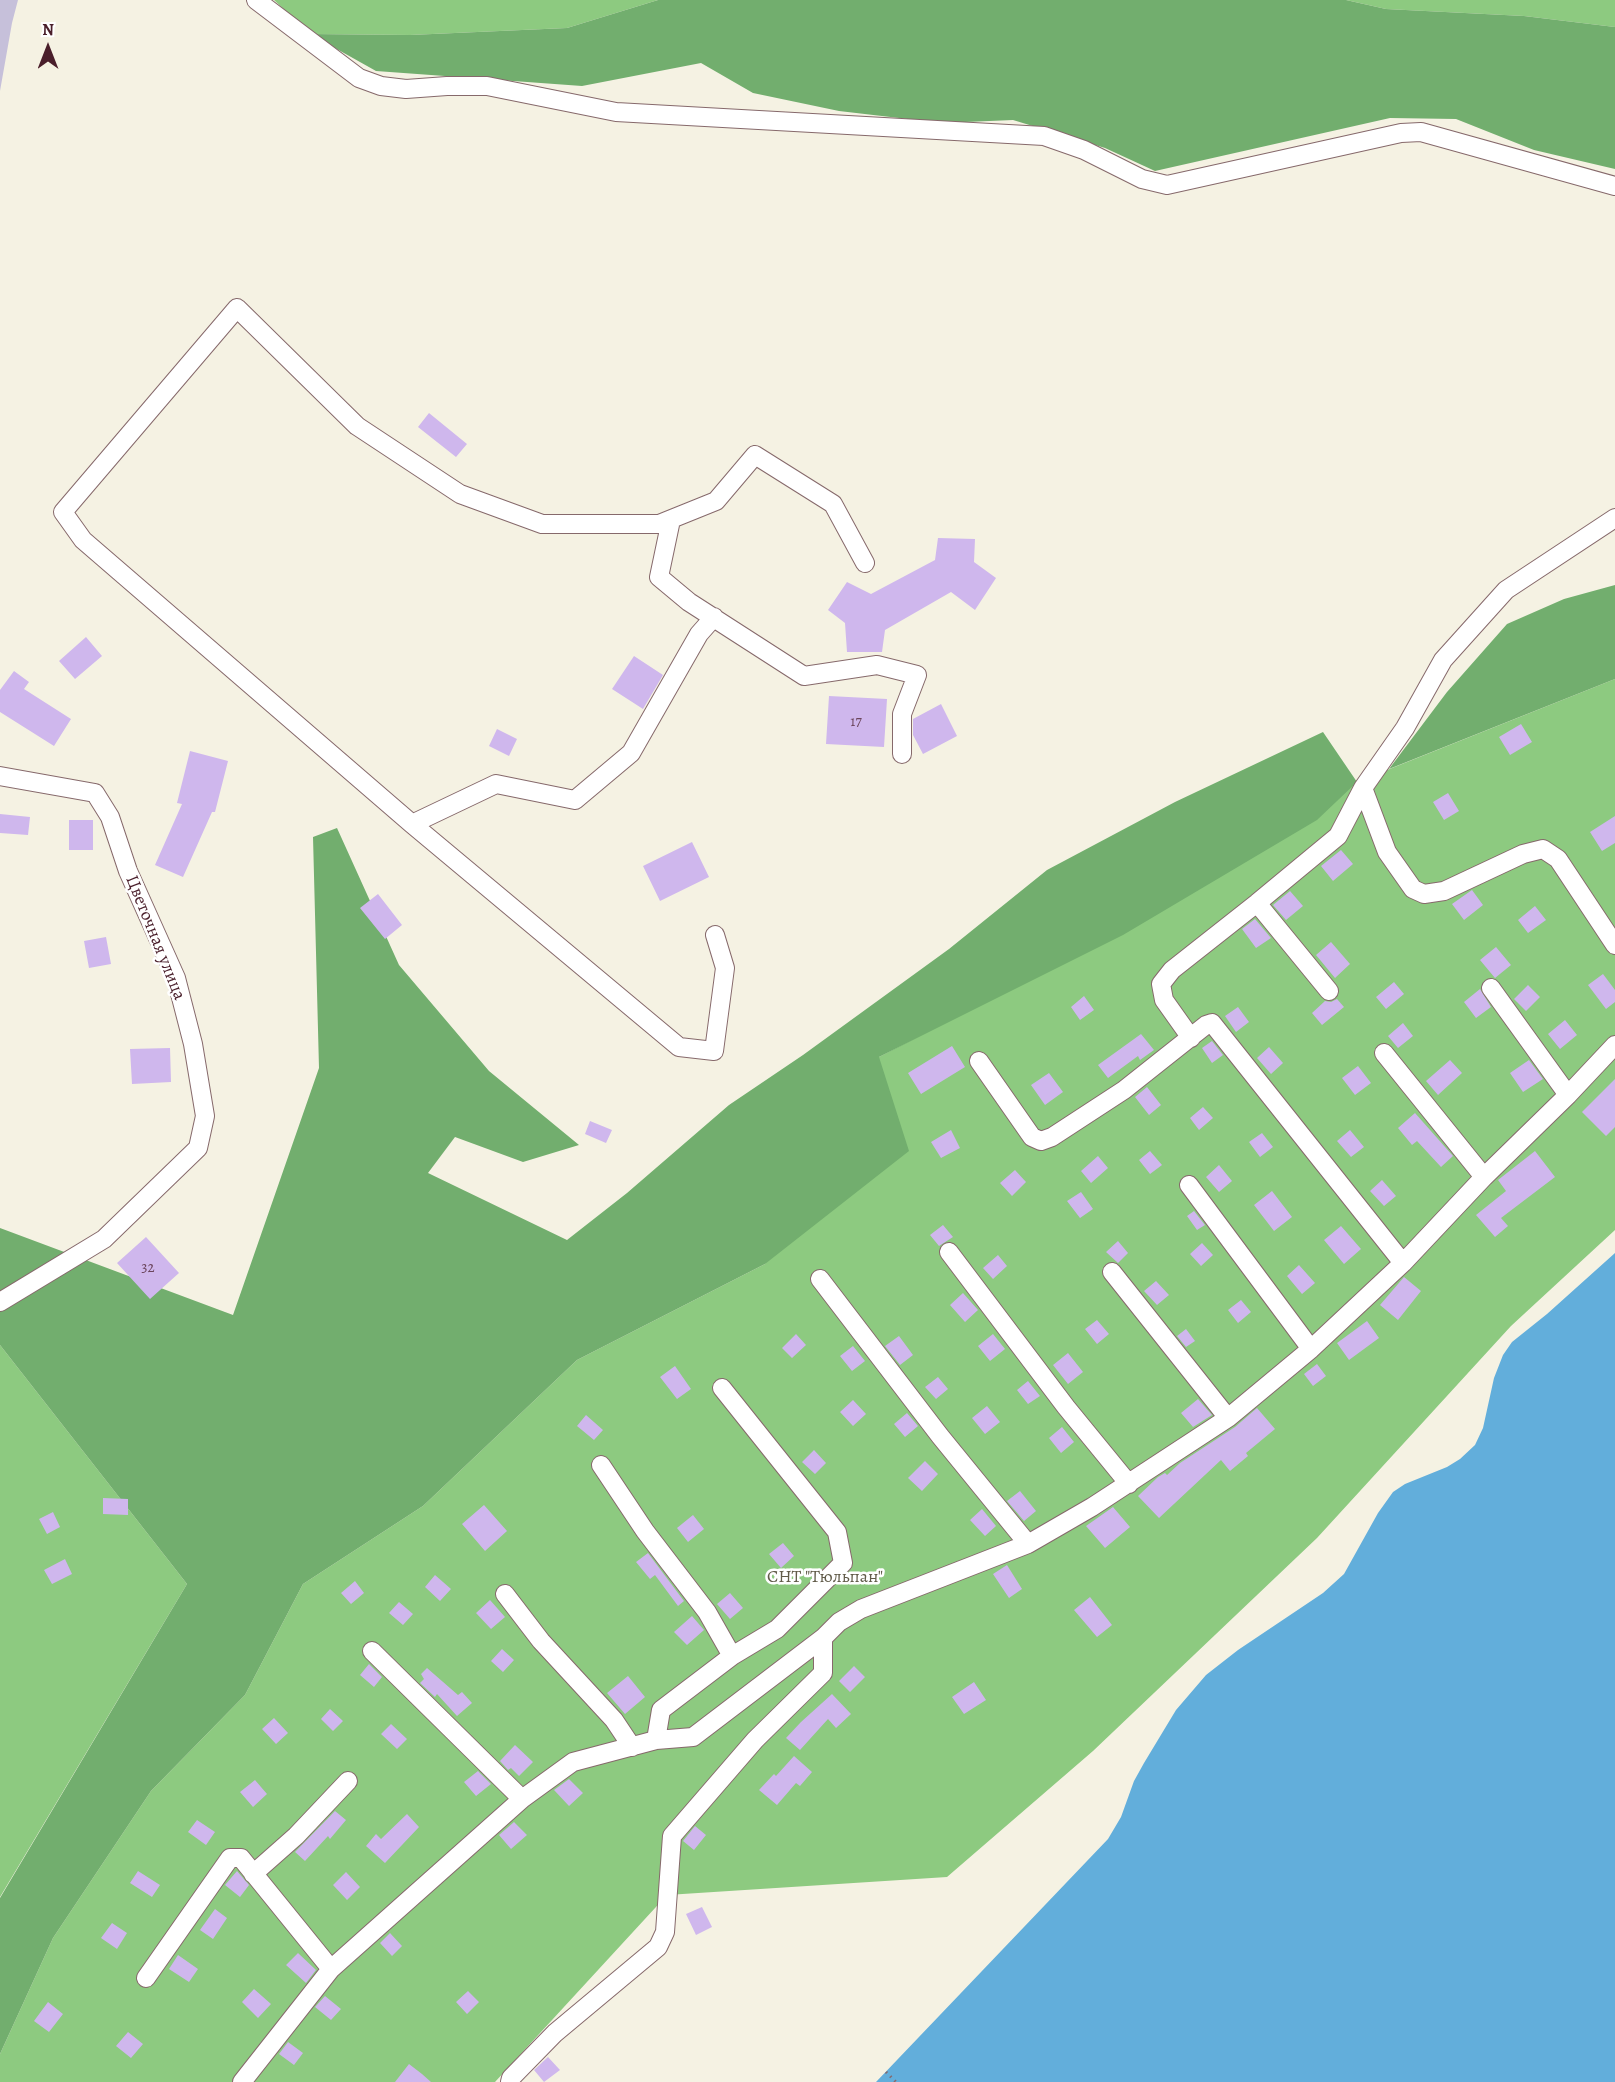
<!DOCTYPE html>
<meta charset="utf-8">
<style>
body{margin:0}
#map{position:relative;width:1615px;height:2082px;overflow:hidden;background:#f5f2e3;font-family:Alegreya,serif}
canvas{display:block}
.north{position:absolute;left:18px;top:18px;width:60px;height:60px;-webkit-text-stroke:4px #fff;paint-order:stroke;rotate:0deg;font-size:16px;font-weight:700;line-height:24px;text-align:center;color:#4a1f2b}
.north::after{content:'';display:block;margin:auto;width:21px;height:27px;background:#4a1f2b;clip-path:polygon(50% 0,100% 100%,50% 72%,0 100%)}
</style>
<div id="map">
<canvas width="1615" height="2082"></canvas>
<div class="north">N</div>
</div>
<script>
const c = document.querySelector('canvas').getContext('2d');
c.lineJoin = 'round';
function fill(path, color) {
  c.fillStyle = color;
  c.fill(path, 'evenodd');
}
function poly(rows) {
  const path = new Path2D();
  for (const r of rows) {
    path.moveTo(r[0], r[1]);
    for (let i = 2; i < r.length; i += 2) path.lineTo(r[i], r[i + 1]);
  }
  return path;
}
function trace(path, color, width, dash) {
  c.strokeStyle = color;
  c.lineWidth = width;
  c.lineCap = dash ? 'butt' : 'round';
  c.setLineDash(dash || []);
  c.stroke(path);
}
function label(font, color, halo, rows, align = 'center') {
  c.font = font + ' Alegreya,serif';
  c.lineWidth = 5;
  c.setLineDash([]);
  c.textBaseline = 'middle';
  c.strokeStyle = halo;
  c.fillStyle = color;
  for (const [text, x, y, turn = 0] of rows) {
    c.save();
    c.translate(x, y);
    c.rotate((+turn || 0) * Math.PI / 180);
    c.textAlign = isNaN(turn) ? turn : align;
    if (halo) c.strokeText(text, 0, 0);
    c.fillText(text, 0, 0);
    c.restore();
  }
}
const industrial = poly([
 [0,0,18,0,12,23,0,91]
]);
const green = poly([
 [274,0,658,0,567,28,410,35,310,34],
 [1346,0,1615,0,1615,27,1524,16,1386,9],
 [1615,679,1615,1230,1511,1326,1317,1538,1093,1751,947,1877,667,1895,495,2082,0,2082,0,2054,53,1938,151,1791,245,1695,303,1584,423,1506,577,1360,765,1264,879,1057,963,1013,1357,782],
 [0,1345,187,1584,0,1897]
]);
const forest = poly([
 [658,0,1346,0,1386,9,1524,16,1615,27,1615,169,1534,150,1456,119,1390,118,1155,171,1105,148,1013,120,942,123,839,111,753,93,701,63,582,86,376,71,310,34,410,35,567,28],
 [1615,585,1615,679,1389,769,1447,692,1507,624,1564,599],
 [1323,732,1357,782,1317,820,1123,935,879,1057,909,1151,765,1264,577,1360,423,1506,303,1584,245,1695,151,1791,53,1938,0,2054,0,1898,187,1584,0,1345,0,1228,233,1315,319,1068,313,837,337,828,399,965,489,1071,579,1145,523,1162,455,1137,428,1173,567,1240,627,1193,729,1105,803,1055,949,949,1047,870,1175,802]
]);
const water = poly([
 [1615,1253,1615,2082,876,2082,1108,1839,1121,1817,1134,1781,1144,1763,1176,1710,1206,1675,1238,1650,1323,1593,1344,1574,1378,1513,1393,1492,1405,1484,1447,1467,1460,1459,1475,1445,1483,1428,1494,1378,1503,1355,1512,1342,1547,1314]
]);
const building = poly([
 [429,413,467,444,456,457,418,427],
 [938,538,975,539,974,562,996,578,975,610,951,592,885,630,882,652,847,652,845,623,828,610,847,582,871,594,935,560],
 [86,637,102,656,75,679,59,661],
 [634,656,663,675,643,709,612,689],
 [14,671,29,682,24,689,71,719,54,746,0,712,0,690],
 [829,696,887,699,884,747,826,744],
 [941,704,957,736,923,754,913,735,913,719],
 [1521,724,1532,742,1510,755,1499,737],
 [497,729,517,739,509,756,489,746],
 [190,751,228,761,215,812,212,812,183,877,155,865,182,804,177,803],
 [1448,793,1459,811,1444,820,1433,802],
 [0,814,30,817,28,835,0,833],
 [1615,816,1615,843,1602,851,1590,832],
 [69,820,93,820,93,850,69,850],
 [692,842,709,877,660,901,643,866],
 [1341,850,1353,864,1333,881,1321,866],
 [1472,890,1483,905,1464,920,1452,904],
 [1290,891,1303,906,1286,920,1273,905],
 [378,894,402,925,385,939,360,908],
 [1535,906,1546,920,1528,933,1518,920],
 [1255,919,1271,938,1256,948,1242,929],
 [106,937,111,964,89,968,84,941],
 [1331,942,1350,964,1335,978,1316,955],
 [1496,947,1511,965,1495,978,1480,960],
 [1603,974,1615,990,1615,1002,1606,1009,1588,985],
 [1394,982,1404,994,1386,1009,1376,997],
 [1528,985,1540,997,1526,1011,1514,999],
 [1480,989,1491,1007,1476,1018,1464,1002],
 [1084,996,1094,1010,1080,1020,1071,1007],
 [1337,999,1344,1007,1322,1025,1312,1013,1325,1001,1331,1002],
 [1238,1007,1249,1022,1236,1032,1225,1016],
 [1565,1020,1577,1035,1560,1049,1548,1034],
 [1403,1023,1413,1036,1398,1048,1388,1036],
 [1141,1034,1154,1050,1140,1060,1138,1056,1108,1078,1098,1065],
 [1212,1041,1223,1055,1212,1063,1202,1048],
 [952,1046,965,1067,921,1094,908,1073],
 [1269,1047,1283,1063,1271,1074,1257,1058],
 [170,1048,171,1082,132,1084,130,1049],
 [1450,1060,1462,1073,1438,1095,1426,1081],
 [1529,1060,1543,1079,1523,1092,1510,1073],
 [1358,1066,1371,1083,1355,1095,1342,1078],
 [1049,1073,1063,1092,1045,1105,1031,1085],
 [1615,1079,1615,1127,1606,1136,1582,1112],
 [1147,1087,1161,1105,1149,1115,1135,1097],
 [1203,1107,1213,1118,1199,1130,1190,1118],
 [1415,1113,1453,1156,1441,1167,1417,1141,1412,1145,1398,1128],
 [590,1121,612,1130,606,1143,585,1134],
 [951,1130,960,1148,941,1158,931,1142],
 [1350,1130,1364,1147,1351,1157,1337,1141],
 [1262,1133,1273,1147,1260,1157,1249,1142],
 [1150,1151,1162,1165,1150,1174,1139,1160],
 [1535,1151,1555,1177,1501,1218,1508,1226,1495,1237,1476,1215,1506,1191,1498,1180],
 [1098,1156,1108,1168,1091,1183,1081,1171],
 [1219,1165,1232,1181,1219,1192,1206,1177],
 [1015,1170,1026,1182,1012,1196,1000,1183],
 [1382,1180,1396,1196,1384,1206,1370,1191],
 [1272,1191,1292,1217,1274,1231,1254,1205],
 [1081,1192,1093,1209,1080,1218,1067,1201],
 [1194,1211,1205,1225,1197,1230,1187,1216],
 [943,1225,953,1237,939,1246,930,1235],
 [1341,1226,1361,1249,1344,1264,1324,1240],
 [146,1237,179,1273,150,1299,117,1263],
 [1118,1241,1128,1253,1118,1263,1106,1252],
 [1202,1243,1213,1255,1201,1266,1190,1254],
 [998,1255,1007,1266,993,1279,983,1268],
 [1299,1265,1315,1283,1302,1294,1287,1276],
 [1404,1277,1421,1291,1398,1320,1380,1305],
 [1156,1281,1169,1295,1157,1305,1144,1291],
 [963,1293,978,1310,965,1322,950,1305],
 [1241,1300,1251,1312,1238,1323,1228,1310],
 [1097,1320,1109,1334,1097,1344,1085,1329],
 [1367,1321,1379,1338,1349,1360,1337,1343],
 [1186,1329,1195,1341,1186,1347,1177,1336],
 [796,1334,806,1345,792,1358,782,1348],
 [993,1334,1005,1349,990,1361,978,1346],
 [899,1336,913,1355,900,1365,885,1346],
 [853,1346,865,1361,852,1371,840,1356],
 [1068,1353,1083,1372,1068,1384,1053,1365],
 [1317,1364,1326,1376,1313,1386,1304,1374],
 [675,1366,691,1389,677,1399,660,1377],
 [938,1377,948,1389,936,1399,925,1387],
 [1028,1381,1040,1396,1028,1404,1017,1390],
 [1198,1399,1212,1415,1193,1427,1181,1413],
 [853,1400,866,1414,853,1426,840,1412],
 [987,1406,1000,1422,985,1434,972,1418],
 [1257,1408,1275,1429,1246,1453,1248,1456,1230,1471,1221,1460,1159,1518,1138,1496,1158,1477,1165,1473,1167,1475,1180,1463,1235,1427],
 [907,1413,918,1426,905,1437,894,1424],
 [586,1415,603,1430,594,1440,577,1426],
 [1062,1427,1074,1442,1061,1453,1049,1438],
 [814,1450,826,1463,815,1474,802,1462],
 [925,1461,938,1474,922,1491,908,1478],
 [1020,1491,1036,1511,1024,1521,1007,1501],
 [103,1498,128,1499,128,1515,103,1514],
 [484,1505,507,1531,485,1551,462,1524],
 [1113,1507,1130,1527,1105,1548,1086,1526],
 [982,1509,996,1526,985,1536,970,1520],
 [53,1512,60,1527,47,1534,39,1519],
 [693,1515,704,1529,688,1542,677,1528],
 [783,1543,794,1556,781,1568,769,1554],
 [648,1553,684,1601,678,1606,655,1575,650,1579,636,1562],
 [65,1559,72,1574,52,1584,44,1570],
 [1007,1565,1022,1589,1009,1598,993,1574],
 [435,1575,451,1589,440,1601,425,1587],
 [355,1581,364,1593,351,1604,341,1593],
 [730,1593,743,1608,730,1619,717,1604],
 [1090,1597,1112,1625,1097,1637,1074,1610],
 [490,1600,505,1617,491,1629,476,1613],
 [399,1602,413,1614,403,1625,389,1613],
 [692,1616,704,1630,687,1645,674,1632],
 [502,1649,514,1660,503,1672,491,1661],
 [369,1664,382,1677,374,1687,360,1675],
 [854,1666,865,1677,850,1692,839,1681],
 [427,1668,458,1695,462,1692,472,1703,457,1716,437,1694,435,1697,420,1683,424,1679,421,1674],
 [628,1676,645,1697,625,1714,607,1693],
 [974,1682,986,1700,964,1714,952,1697],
 [832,1694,851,1714,836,1728,828,1719,800,1750,786,1738,801,1722],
 [330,1709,343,1721,333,1731,321,1719],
 [274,1718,288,1733,276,1744,262,1729],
 [391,1724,407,1739,397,1749,381,1734],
 [515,1745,533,1762,519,1776,511,1768,508,1770,500,1761],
 [794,1756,812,1772,800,1786,796,1783,777,1805,759,1790,774,1774,776,1776],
 [478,1771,491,1784,476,1796,464,1782],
 [569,1779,583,1793,569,1806,554,1790],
 [255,1780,267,1794,253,1807,240,1792],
 [335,1811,346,1820,330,1839,328,1836,305,1861,295,1852],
 [407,1814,419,1827,385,1863,366,1846,376,1834,381,1839],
 [197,1820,215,1832,206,1845,188,1832],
 [514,1822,527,1835,511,1849,499,1835],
 [695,1826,706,1835,694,1850,683,1841],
 [138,1871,160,1885,152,1897,130,1883],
 [237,1871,249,1885,240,1897,225,1885],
 [346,1872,360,1887,347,1900,333,1885],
 [702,1907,712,1927,696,1935,686,1914],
 [215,1909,227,1918,213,1939,200,1930],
 [112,1923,127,1933,117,1949,101,1938],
 [390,1933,402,1946,392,1956,380,1943],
 [298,1953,316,1970,306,1983,286,1965],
 [178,1955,198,1969,189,1982,169,1969],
 [254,1989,271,2004,258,2018,242,2002],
 [468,1991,479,2002,467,2014,456,2002],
 [325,1996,341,2009,331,2020,315,2007],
 [48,2002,63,2014,49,2032,34,2021],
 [128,2032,143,2044,131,2058,116,2046],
 [288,2042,303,2053,294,2065,279,2054],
 [548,2057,560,2070,544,2082,534,2070],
 [409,2064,422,2074,431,2082,395,2082]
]);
const path = poly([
 [886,2072,896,2082]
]);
const minor = poly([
 [256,0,359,78,381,86,406,89,447,86,487,86,616,112,1044,136,1084,150,1142,179,1167,185,1401,133,1421,132,1615,186],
 [1615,518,1506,590,1443,660,1405,728,1363,788,1387,852,1413,889,1424,894,1444,891,1523,854,1543,849,1558,859,1615,945],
 [671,520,659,577,689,602,804,676,877,665,917,675,902,714,902,754],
 [0,776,95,793,110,817,128,871,176,978,193,1044,205,1116,198,1148,104,1239,0,1302],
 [412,824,496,784,575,800,631,753,699,634,714,617],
 [1257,903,1329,991],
 [715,935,725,968,714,1051,679,1047,412,824,83,540,63,512,237,308,357,426,460,494,542,524,659,524,716,501,755,455,833,504,865,563],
 [1491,988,1568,1095],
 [1191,1038,1164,1000,1161,984,1172,970,1257,903,1338,836,1363,788],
 [1384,1053,1484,1177],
 [979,1061,1032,1137,1041,1141,1052,1137,1124,1090,1206,1025,1212,1023,1403,1263],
 [1189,1185,1311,1349],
 [949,1252,1066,1407,1129,1484],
 [1112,1272,1228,1418],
 [820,1279,940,1436,1028,1544],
 [601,1465,645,1531,707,1612,732,1656],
 [505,1594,541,1641,614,1720,632,1747],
 [372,1651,522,1799],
 [656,1740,661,1710,732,1656,777,1629,843,1563,837,1532,722,1388],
 [253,1874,296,1836,348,1781],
 [146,1978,230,1858,241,1858,331,1969],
 [242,2082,331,1969,522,1799,573,1762,656,1740,693,1737,823,1638,839,1622,861,1609,1028,1544,1092,1507,1228,1418,1311,1349,1403,1263,1484,1177,1568,1095,1615,1045],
 [510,2082,511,2078,555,2033,658,1947,665,1932,672,1836,755,1740,823,1673,823,1638]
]);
const numberNames = [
 ["17",856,722],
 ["32",148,1268]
];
const streetNames = [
 ["Цветочная улица",155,938,68]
];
const parkNames = [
 ["СНТ \"Тюльпан\"",825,1578]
];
fill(industrial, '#c6c0da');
fill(green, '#8dca80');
fill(forest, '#72ae6e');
fill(water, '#62aedb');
fill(building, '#cfb7ed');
trace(minor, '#86696b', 20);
trace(path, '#86696b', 3, [1.5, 4.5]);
trace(minor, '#fff', 18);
label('15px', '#6b455c', null, numberNames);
label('18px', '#4a1f2b', '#fff', streetNames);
label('18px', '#615b49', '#fff', parkNames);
</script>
